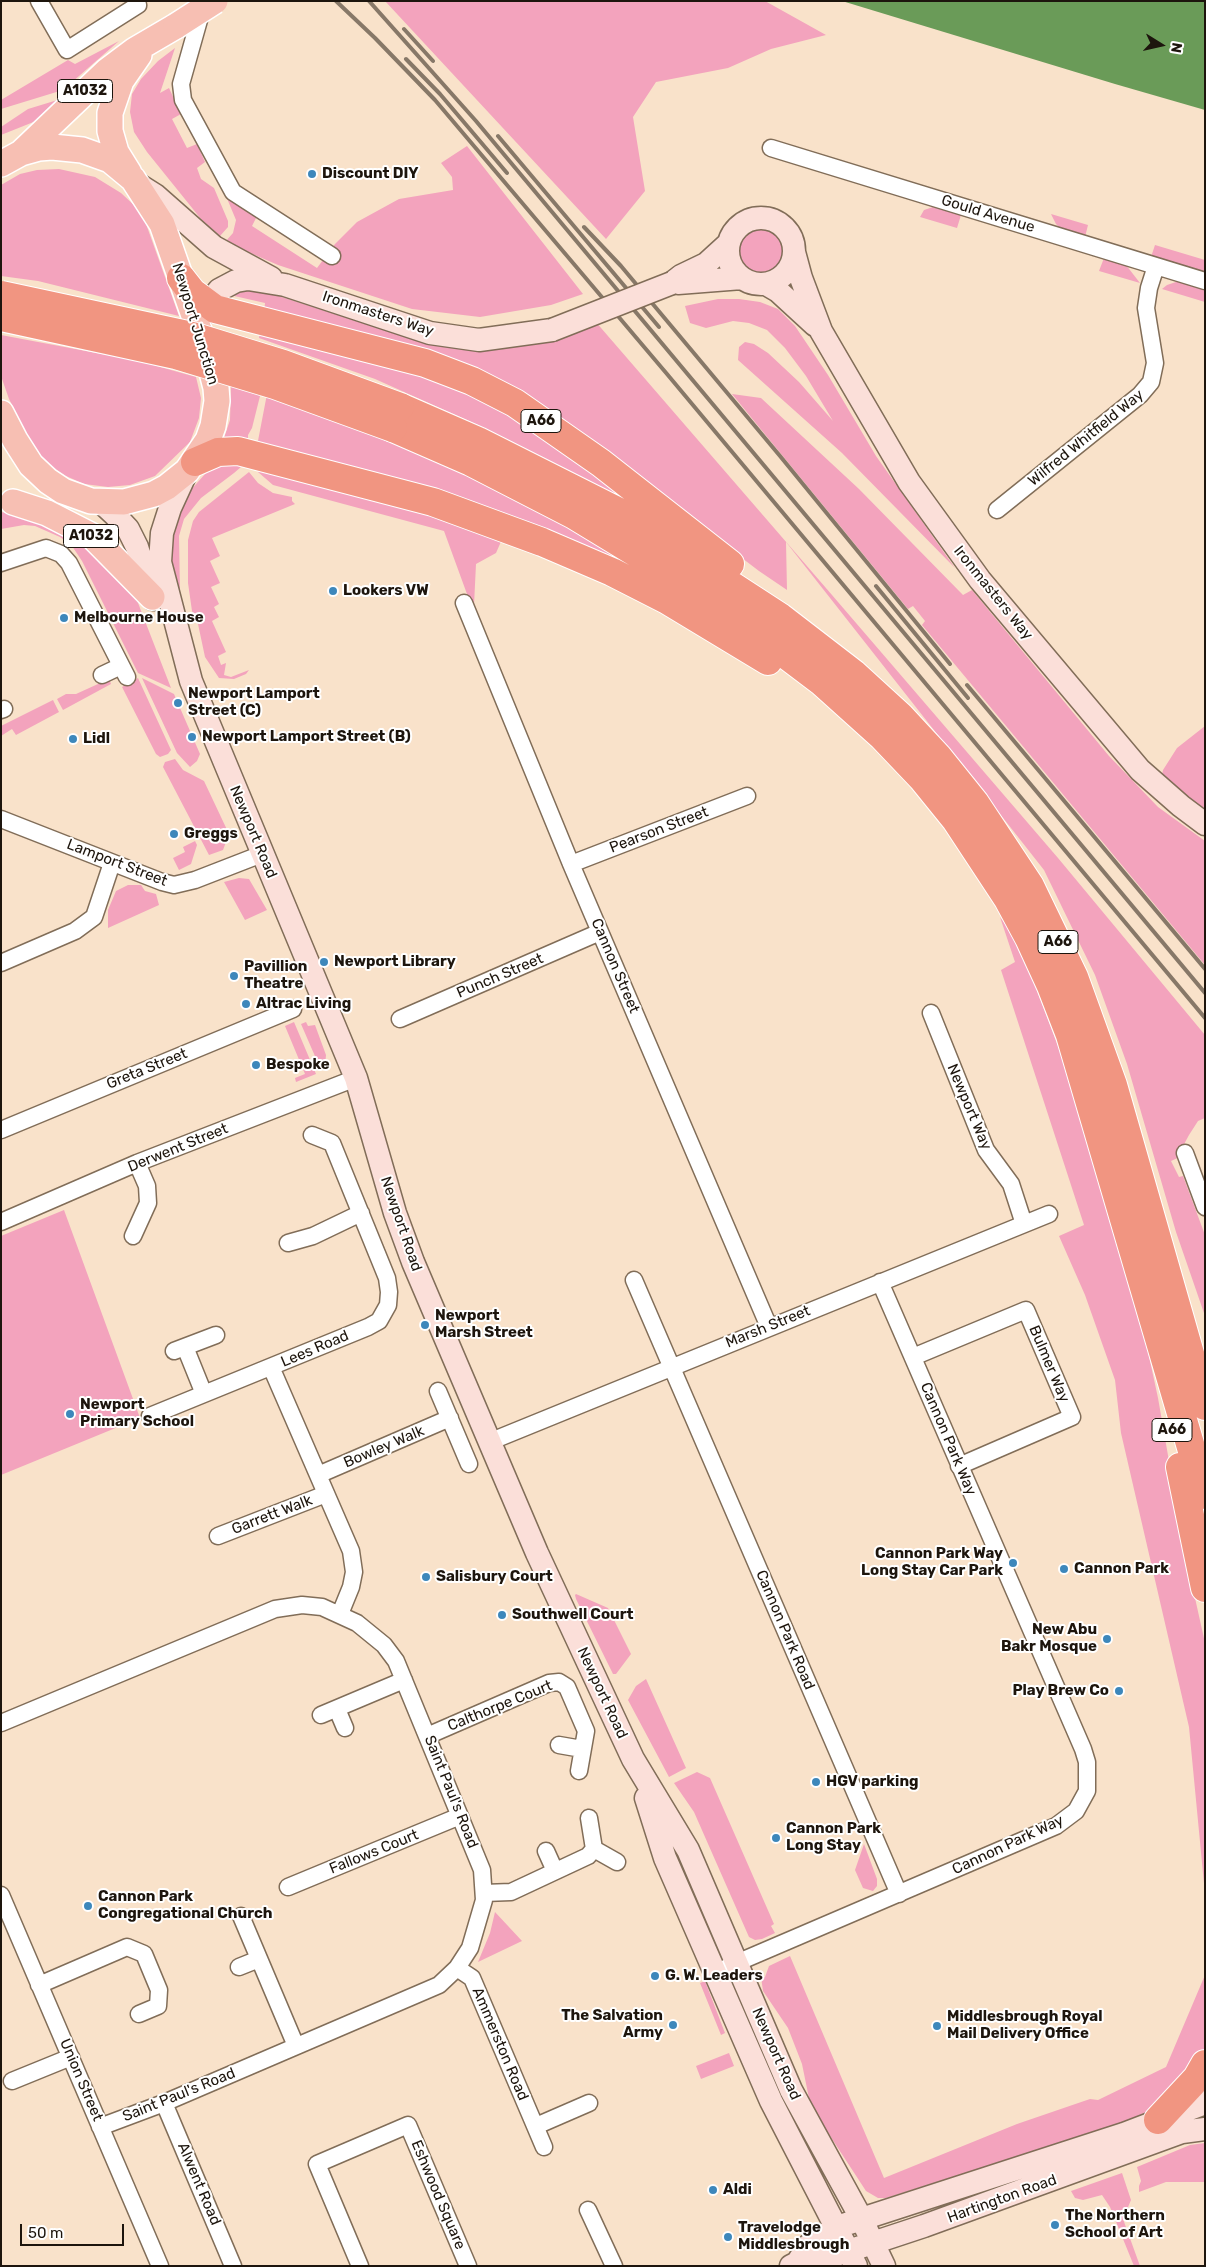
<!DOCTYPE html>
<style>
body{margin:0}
#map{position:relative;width:1206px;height:2267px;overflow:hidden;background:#f9e2ca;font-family:Rubik,sans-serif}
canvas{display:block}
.frame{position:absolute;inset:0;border:2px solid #1d150d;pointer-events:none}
.north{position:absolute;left:1136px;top:20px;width:50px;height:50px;-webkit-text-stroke:4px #fff;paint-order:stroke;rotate:100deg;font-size:14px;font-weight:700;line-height:20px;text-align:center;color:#1d150d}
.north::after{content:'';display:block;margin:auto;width:18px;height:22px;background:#1d150d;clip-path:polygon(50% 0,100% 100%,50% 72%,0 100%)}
.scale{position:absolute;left:20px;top:2224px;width:104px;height:22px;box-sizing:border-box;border:2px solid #1d150d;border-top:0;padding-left:6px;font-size:15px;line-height:18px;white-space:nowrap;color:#1d150d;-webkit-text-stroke:4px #fff;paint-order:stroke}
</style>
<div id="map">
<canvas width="1206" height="2267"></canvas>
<div class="frame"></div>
<div class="north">N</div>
<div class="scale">50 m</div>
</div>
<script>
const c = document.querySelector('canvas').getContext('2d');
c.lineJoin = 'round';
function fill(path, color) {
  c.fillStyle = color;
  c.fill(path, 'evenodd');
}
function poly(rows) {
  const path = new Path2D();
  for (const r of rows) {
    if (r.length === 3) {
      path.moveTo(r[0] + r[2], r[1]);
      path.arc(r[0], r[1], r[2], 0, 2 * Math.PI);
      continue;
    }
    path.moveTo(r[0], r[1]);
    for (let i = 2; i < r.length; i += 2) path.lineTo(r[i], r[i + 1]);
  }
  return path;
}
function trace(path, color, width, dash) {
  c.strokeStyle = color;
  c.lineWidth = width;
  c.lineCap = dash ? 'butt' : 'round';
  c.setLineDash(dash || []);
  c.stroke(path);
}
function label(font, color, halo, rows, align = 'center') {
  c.font = font + ' Rubik,sans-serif';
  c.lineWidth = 4;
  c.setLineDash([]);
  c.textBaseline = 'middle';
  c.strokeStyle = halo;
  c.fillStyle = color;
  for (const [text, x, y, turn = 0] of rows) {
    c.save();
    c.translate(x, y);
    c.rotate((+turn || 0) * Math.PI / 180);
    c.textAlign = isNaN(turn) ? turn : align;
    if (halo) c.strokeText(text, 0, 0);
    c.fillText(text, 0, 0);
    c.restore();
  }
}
const green = poly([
 [385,1,765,1,826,35,771,49,728,68,656,82,633,117,645,191,606,239],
 [119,41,63,90,1,109,1,100,6,97,68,60,75,64],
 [175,48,160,93,169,88,181,114,172,119,187,148,197,144,205,162,197,168,201,179,214,188,228,221,228,227,220,236,201,219,147,152,134,132,130,112,132,94,141,79,158,61],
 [64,98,41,119,1,135,1,127,28,109],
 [467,146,583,294,551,305,480,317,412,309,278,265,225,242,233,233,236,220,226,196,257,216,252,226,317,268,335,244,357,222,399,199,453,190,452,177,441,163],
 [59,169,95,177,121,193,135,206,145,221,179,316,38,281,1,276,1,185,20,174,37,170],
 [933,207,961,215,957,228,920,217,924,210],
 [1051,214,1088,225,1085,237,1061,229,1056,224],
 [761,251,25],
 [1155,245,1205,260,1205,273,1151,257],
 [1104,258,1126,265,1140,283,1099,271],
 [1179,281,1205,289,1205,302,1162,289,1167,285],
 [254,288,400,335,595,321,832,595,1058,858,1205,1035,1205,1118,1198,1121,1189,1135,1182,1148,1182,1156,1171,1161,1179,1177,1183,1176,1205,1235,1205,1316,1176,1232,1127,1064,1095,975,1044,870,786,542,787,590,759,571,558,418,264,313,265,303,230,295,243,289],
 [718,299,739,299,760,302,778,309,795,326,828,375,876,456,955,568,842,453,738,360,739,347,745,342,754,344,768,353,799,382,833,421,806,376,785,348,767,330,749,323,733,321,706,328,690,323,685,306],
 [260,331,481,391,704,549,584,480,478,425,375,379,259,338],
 [1,335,139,361,196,377,201,398,199,418,190,442,155,476,130,485,108,487,84,484,66,476,48,464,36,452,9,399,1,376],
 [231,384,261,392,252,428,248,435,248,444,223,441,230,420],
 [267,394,334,418,461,472,590,537,688,602,257,446],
 [732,394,761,398,859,489,963,595,972,590,1109,756,1158,807,1205,841,1205,965,922,625,925,621,913,606,908,609],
 [243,461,241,467,234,473,201,498,184,519,179,536,180,593,177,594,168,559,172,521,181,501,205,474,217,464],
 [255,464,503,537,496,553,476,564,474,605,471,605,444,531,273,485,258,472],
 [249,472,258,483,273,493,292,497,292,501,295,504,212,538,220,556,210,561,220,583,211,587,219,604,214,607,219,617,212,621,226,652,218,656,221,665,226,663,224,675,231,677,249,670,246,674,234,679,219,678,205,657,198,624,192,611,188,583,188,540,193,521,199,512],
 [1,512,25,516,84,541,133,590,171,688,138,673,82,561,72,546,60,537,35,526,24,525,1,529],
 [138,678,171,750,168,754,160,757,156,754,122,687],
 [142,678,174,694,200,754,197,761,190,767,177,753],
 [109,679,111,684,63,710,57,699,66,694,76,694],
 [53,700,59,712,16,735,12,729,1,736,1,726],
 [1205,726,1205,816,1161,780,1163,770,1177,748],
 [175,759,183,770,204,781,229,834,223,850,209,855,163,767,165,762],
 [195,841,197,845,191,864,179,870,173,858,185,852,183,847],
 [239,878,249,879,267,910,245,920,224,882],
 [128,885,141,885,145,891,156,894,159,905,108,928,108,910,116,891],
 [1000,917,1009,929,1031,975,1064,1062,1138,1305,1158,1398,1185,1553,1205,1643,1205,1894,1189,1727,1121,1433,1115,1380,1085,1295,1059,1236,1084,1225,1001,970,1015,962],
 [294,1022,316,1074,296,1082,295,1078,305,1074,285,1026],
 [306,1022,308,1026,315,1025,326,1055,325,1066,321,1070,301,1024],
 [64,1210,140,1418,1,1475,1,1236],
 [576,1594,608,1608,631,1654,616,1674,613,1674,576,1599,575,1595],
 [646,1679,686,1768,669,1777,628,1700,636,1686],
 [697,1772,710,1778,774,1924,771,1926,775,1933,762,1939,755,1940,749,1937,694,1812,674,1783],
 [864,1844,877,1879,877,1886,873,1891,863,1888,855,1870],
 [495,1912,522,1941,478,1962,490,1933],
 [790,1956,884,2178,1017,2124,1090,2099,1098,2100,1166,2067,1205,1975,1205,2049,1181,2083,1161,2105,1138,2119,886,2198,878,2198,866,2191,817,2116,810,2103,802,2064,788,2028,763,1991,761,1977,765,1977,769,1966],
 [705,1981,725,2033,721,2035,700,1983],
 [729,2053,734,2066,701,2079,696,2066],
 [1205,2143,1205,2182,1166,2182,1139,2192,1139,2186,1141,2181,1137,2167,1190,2145],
 [1122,2173,1131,2200,1123,2219,1140,2266,1134,2266,1110,2207,1102,2195,1083,2200,1075,2198,1071,2191]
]);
const water = poly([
 [842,1,1205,1,1205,110,1115,84]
]);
const street = poly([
 [39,1,67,50,138,5,137,1],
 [203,6,181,84,183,100,233,192,332,256],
 [771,148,1205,281],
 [997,510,1140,395,1151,382,1155,363,1146,308,1149,288,1156,266],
 [1,563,46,548,61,554,69,563,127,677],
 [464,603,571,864,769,1327],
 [102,675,121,666],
 [1,710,4,709],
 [1,819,162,882,174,885,195,880,262,854],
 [571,864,747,796],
 [1,963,75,931,94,917,112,863],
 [931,1013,986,1150,1011,1184,1024,1224],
 [400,1019,600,932],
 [1,1130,293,1009],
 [1185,1153,1205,1207],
 [1,1222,137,1163,356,1078],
 [133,1236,148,1203,147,1186,137,1163],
 [288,1243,313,1236,361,1213],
 [634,1280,899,1894],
 [185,1347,204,1394],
 [174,1351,216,1335],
 [913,1357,1026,1310,1072,1417,959,1466],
 [271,1367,351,1551,354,1572,351,1587,340,1614],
 [438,1391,469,1464],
 [150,1416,368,1327,379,1321,388,1305,389,1292,387,1278,332,1143,312,1135],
 [489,1442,1049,1214],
 [318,1475,450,1418],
 [218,1536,326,1494],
 [337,1709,345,1728],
 [321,1715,404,1680],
 [1,1723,275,1609,302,1605,322,1607,357,1623,384,1645,396,1661,482,1870,484,1900,470,1948,457,1968,439,1985,164,2103,100,2127],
 [427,1736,549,1683,559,1682,567,1687,586,1731,579,1771],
 [559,1745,582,1749],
 [589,1818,594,1849,617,1862],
 [546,1851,555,1871],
 [288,1887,460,1816],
 [484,1893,511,1892,588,1856,594,1849],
 [1,1895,160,2266],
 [241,1916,296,2046],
 [239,1967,259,1959],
 [727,1967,1056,1826,1076,1811,1087,1791,1087,1762,1083,1749,880,1282],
 [457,1968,472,1978,544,2147],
 [39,1985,127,1947,144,1954,159,1990,158,2006,139,2014],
 [12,2081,71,2057],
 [164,2103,233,2266],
 [536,2126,589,2103],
 [588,2210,614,2266],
 [360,2266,317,2164,408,2125,468,2266]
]);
const secondary = poly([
 [136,183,155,195,214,247,271,278],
 [761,251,33],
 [794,252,801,278,821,331,909,482,980,580,1140,770,1181,806,1205,824],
 [672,283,681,276,706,264,729,243],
 [678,283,742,278],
 [766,284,778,291,815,325],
 [200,319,207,305,219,290,236,281,248,279,285,285,430,333,479,340,552,330],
 [187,471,170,508,162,533,160,562,191,681,356,1078,395,1213,413,1262,537,1553,633,1759,688,1850,791,2090,861,2218,884,2266],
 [101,502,115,515,128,529,137,547,153,599],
 [646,1798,665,1858,771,2101,856,2266],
 [797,2263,809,2245,837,2227,1124,2134,1205,2103],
 [791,2266,797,2263,815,2262,924,2226,1182,2132,1205,2129]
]);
const primary = poly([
 [21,153,107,71,135,50,176,26],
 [1,164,21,153,39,148,52,147,82,150,110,160,133,179,162,224,207,353,216,388,217,401,213,426,208,440,187,471,167,487,154,494,124,502,91,501,63,491,48,481,31,465,15,440,1,413],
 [129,173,116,152,110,131,110,113,121,81,139,55],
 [13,502,47,513,92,536,152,597]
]);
const highway = poly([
 [181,278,192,292,215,309,425,363,472,381,515,403,601,463,730,564],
 [400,407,478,441,617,511,780,617,854,674,900,716,938,757,975,803,1030,886,1074,977,1113,1085,1205,1406],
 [393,428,471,462,574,515,694,588,744,623,822,682,882,736,922,778,956,820,1008,899,1029,938,1051,986,1070,1035,1205,1495],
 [195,462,218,452,238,451,433,502,542,542,612,572,667,600,768,661],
 [1180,1467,1205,1588],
 [1158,2120,1197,2078,1205,2064]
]);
const rail = poly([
 [336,1,375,38,435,100,667,374,1205,1018],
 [369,1,476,121,1205,993],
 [404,29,433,61],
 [406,59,440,94,507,173],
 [498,136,659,327],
 [584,227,621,266,780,456,950,664],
 [876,586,968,698],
 [967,685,1205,969]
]);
const secondaryBridge = poly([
 [552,330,672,283]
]);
const primaryBridge = poly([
 [176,26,215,1]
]);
const highwayBridge = poly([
 [1,295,192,336,283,364,400,407],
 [1,317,176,355,275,385,393,428]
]);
const markers = [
 [312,174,5,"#3d87bb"],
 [333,591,5,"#3d87bb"],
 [64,618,5,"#3d87bb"],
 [178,703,5,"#3d87bb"],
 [192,737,5,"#3d87bb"],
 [73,739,5,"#3d87bb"],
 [174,834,5,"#3d87bb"],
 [324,962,5,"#3d87bb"],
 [234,976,5,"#3d87bb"],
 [246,1004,5,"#3d87bb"],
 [256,1065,5,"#3d87bb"],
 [425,1325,5,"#3d87bb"],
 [70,1414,5,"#3d87bb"],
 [1013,1563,5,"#3d87bb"],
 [1064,1569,5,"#3d87bb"],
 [426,1577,5,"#3d87bb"],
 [502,1615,5,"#3d87bb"],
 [1107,1639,5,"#3d87bb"],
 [1119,1691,5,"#3d87bb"],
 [816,1782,5,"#3d87bb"],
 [776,1838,5,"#3d87bb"],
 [88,1906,5,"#3d87bb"],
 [655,1976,5,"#3d87bb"],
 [673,2025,5,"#3d87bb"],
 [937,2026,5,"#3d87bb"],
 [713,2190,5,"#3d87bb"],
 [1055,2225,5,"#3d87bb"],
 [728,2237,5,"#3d87bb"]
];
const shields = [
 [85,91,55],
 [541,421,40],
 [91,536,55],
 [1058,942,40],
 [1172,1430,40]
];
const shieldNames = [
 ["A1032",85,91],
 ["A66",541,421],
 ["A1032",91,536],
 ["A66",1058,942],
 ["A66",1172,1430]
];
const poiNames = [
 ["Discount DIY",322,174],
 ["Lookers VW",343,591],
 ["Melbourne House",74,618],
 ["Newport Lamport",188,694],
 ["Street (C)",188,711],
 ["Newport Lamport Street (B)",202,737],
 ["Lidl",83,739],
 ["Greggs",184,834],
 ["Newport Library",334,962],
 ["Pavillion",244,967],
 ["Theatre",244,984],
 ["Altrac Living",256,1004],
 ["Bespoke",266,1065],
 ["Newport",435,1316],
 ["Marsh Street",435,1333],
 ["Newport",80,1405],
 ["Primary School",80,1422],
 ["Cannon Park Way",1003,1554,"right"],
 ["Long Stay Car Park",1003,1571,"right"],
 ["Cannon Park",1074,1569],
 ["Salisbury Court",436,1577],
 ["Southwell Court",512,1615],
 ["New Abu",1097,1630,"right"],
 ["Bakr Mosque",1097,1647,"right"],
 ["Play Brew Co",1109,1691,"right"],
 ["HGV parking",826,1782],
 ["Cannon Park",786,1829],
 ["Long Stay",786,1846],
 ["Cannon Park",98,1897],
 ["Congregational Church",98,1914],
 ["G. W. Leaders",665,1976],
 ["The Salvation",663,2016,"right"],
 ["Army",663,2033,"right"],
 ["Middlesbrough Royal",947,2017],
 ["Mail Delivery Office",947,2034],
 ["Aldi",723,2190],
 ["The Northern",1065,2216],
 ["School of Art",1065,2233],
 ["Travelodge",738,2228],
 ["Middlesbrough",738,2245]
];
const streetNames = [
 ["Gould Avenue",988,214,17],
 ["Ironmasters Way",378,314,18],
 ["Newport Junction",195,324,73],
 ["Wilfred Whitfield Way",1086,438,-39],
 ["Ironmasters Way",993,593,51],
 ["Pearson Street",659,830,-21],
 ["Newport Road",253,832,67],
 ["Lamport Street",117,863,21],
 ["Cannon Street",615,966,67],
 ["Punch Street",500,976,-23],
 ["Greta Street",147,1069,-22],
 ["Newport Way",969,1107,67],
 ["Derwent Street",178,1148,-22],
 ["Newport Road",401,1224,71],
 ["Marsh Street",768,1327,-22],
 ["Lees Road",315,1349,-23],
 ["Bulmer Way",1049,1364,67],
 ["Cannon Park Way",948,1439,67],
 ["Bowley Walk",384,1447,-23],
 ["Garrett Walk",272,1515,-21],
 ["Cannon Park Road",785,1630,67],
 ["Newport Road",602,1693,65],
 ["Calthorpe Court",500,1706,-22],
 ["Saint Paul's Road",451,1792,68],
 ["Cannon Park Way",1008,1845,-25],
 ["Fallows Court",374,1852,-22],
 ["Ammerston Road",500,2044,67],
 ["Newport Road",776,2054,66],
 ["Union Street",81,2080,67],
 ["Saint Paul's Road",179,2095,-22],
 ["Alwent Road",199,2184,67],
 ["Eshwood Square",438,2195,67],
 ["Hartington Road",1002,2199,-20]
];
fill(green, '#f3a3bd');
fill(water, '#6a9b58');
trace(street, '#816d58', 19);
trace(secondary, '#816d58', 25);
trace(primary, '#fff', 28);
trace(highway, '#fff', 30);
trace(street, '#fff', 16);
trace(secondary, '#fbdfd9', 22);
trace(primary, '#f7bfb3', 25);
trace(highway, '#f19581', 28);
trace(rail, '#877868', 4);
trace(secondaryBridge, '#816d58', 25, []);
trace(primaryBridge, '#fff', 28, []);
trace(highwayBridge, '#fff', 30, []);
trace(secondaryBridge, '#fbdfd9', 22);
trace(primaryBridge, '#f7bfb3', 25);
trace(highwayBridge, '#f19581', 28);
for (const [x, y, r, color] of markers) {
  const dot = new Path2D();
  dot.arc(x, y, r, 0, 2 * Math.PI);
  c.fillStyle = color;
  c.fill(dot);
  trace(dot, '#fff', 2);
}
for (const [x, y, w] of shields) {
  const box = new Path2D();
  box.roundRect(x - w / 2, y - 11.5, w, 23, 4);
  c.fillStyle = '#fff';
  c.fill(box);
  trace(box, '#1d150d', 1);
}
label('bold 14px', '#1d150d', null, shieldNames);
label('bold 15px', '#1d150d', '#fff', poiNames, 'left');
label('15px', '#1d150d', '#fff', streetNames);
</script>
